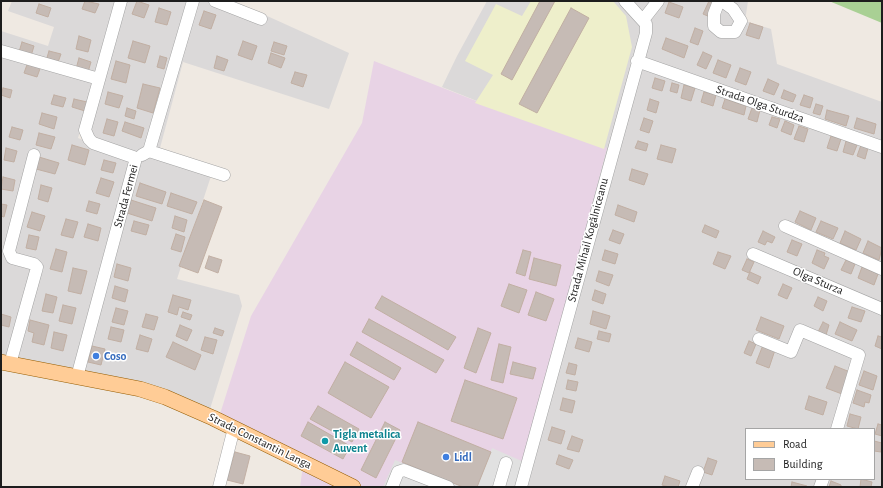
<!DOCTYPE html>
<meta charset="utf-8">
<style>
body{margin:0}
#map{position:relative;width:883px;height:488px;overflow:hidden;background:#efe9e2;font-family:"Alegreya Sans",sans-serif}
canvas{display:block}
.frame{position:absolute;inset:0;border:2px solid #1d1d1d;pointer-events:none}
.legend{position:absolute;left:745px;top:428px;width:130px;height:52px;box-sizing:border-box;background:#fff;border:1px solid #a5a5a5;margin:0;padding:5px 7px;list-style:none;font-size:12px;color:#1d1d1d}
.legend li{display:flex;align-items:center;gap:8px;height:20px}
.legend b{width:20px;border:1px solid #a5a5a5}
</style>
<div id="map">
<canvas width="883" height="488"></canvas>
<div class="frame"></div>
<ul class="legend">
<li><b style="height:5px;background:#ffcc96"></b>Road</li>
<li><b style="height:11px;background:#c6bbb5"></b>Building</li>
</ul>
</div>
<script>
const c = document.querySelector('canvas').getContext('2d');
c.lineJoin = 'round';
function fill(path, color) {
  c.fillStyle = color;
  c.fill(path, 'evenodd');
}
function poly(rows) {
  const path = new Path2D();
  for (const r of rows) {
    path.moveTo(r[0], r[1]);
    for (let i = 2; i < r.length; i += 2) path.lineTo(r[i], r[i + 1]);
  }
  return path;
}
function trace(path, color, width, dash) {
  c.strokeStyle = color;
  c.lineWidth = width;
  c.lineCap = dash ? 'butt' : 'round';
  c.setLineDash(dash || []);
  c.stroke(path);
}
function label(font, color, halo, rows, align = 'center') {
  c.font = font + ' "Alegreya Sans",sans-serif';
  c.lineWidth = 3;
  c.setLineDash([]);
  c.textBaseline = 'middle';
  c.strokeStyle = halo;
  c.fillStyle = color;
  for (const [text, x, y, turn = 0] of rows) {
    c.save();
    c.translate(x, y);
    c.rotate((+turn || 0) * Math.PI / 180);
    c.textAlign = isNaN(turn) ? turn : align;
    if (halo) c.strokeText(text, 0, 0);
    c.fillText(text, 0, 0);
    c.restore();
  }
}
const residential = poly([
 [12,1,118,1,78,138,133,160,74,372,1,357,1,31,48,46,54,27,8,11],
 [125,1,234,1,349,53,329,109,183,62,160,148,214,167,177,279,239,295,242,306,210,409,79,373,139,155,87,134],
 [487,1,748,1,745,21,771,29,777,64,882,102,882,487,518,487,571,281,512,115,442,87,457,56],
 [746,429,874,429,874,479,746,479]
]);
const industrial = poly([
 [374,61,512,115,607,148,518,487,300,487,304,458,220,414,251,316,362,123]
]);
const farmland = poly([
 [531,1,613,1,626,16,632,47,604,149,475,103,493,75,465,61,496,4,522,16]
]);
const forest = poly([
 [829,1,882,1,882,23]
]);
const parking = poly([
 [492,448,524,462,518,487,477,487],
 [395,460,463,487,383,487]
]);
const building = poly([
 [85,1,99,4,95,13,82,9,85,1],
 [137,1,149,5,144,18,132,14,137,1],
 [540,1,555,1,512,80,501,74,540,1],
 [709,1,713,1,710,17,703,14,709,1],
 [669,2,683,7,679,18,665,13,669,2],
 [39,4,51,8,48,17,36,13,39,4],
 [159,8,171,12,167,25,155,22,159,8],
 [571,8,589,18,537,113,519,104,571,8],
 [204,11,216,15,211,29,199,25,204,11],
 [750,23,763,27,759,39,746,35,750,23],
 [695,28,703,31,698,45,690,42,695,28],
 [79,36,91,40,88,52,76,49,79,36],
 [666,38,688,46,684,58,662,49,666,38],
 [133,41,150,46,145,63,128,58,133,41],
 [243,41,257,46,252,60,238,55,243,41],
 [22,42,34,46,31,56,19,52,22,42],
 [274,42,287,46,284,55,271,51,274,42],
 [49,51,61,54,57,65,46,61,49,51],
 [703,52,712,56,706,69,697,65,703,52],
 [271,53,285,58,281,68,268,63,271,53],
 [160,56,167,58,164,69,157,67,160,56],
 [217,56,228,60,224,71,214,68,217,56],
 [79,58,91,62,88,72,76,69,79,58],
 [718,60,731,65,726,78,713,73,718,60],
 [116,61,130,65,126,83,111,79,116,61],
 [28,62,41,66,37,77,24,73,28,62],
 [740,68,751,72,746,85,735,81,740,68],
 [295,72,307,75,303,87,291,83,295,72],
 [655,78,665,81,662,91,652,88,655,78],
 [768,79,779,84,774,95,763,91,768,79],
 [672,83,679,85,677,93,670,91,672,83],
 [143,84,160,88,153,113,137,108,143,84],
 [684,85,695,88,691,101,681,98,684,85],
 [3,88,12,90,10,98,1,95,3,88],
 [784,90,796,95,793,102,781,98,784,90],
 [108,92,123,96,119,108,105,104,108,92],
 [704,92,716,95,713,106,701,102,704,92],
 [54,95,66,98,63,107,51,104,54,95],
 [804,95,813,98,810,108,800,105,804,95],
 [74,99,87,102,85,111,72,107,74,99],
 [650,99,659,102,656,113,647,110,650,99],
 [725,99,746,106,744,115,722,108,725,99],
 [816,104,823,106,820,115,813,113,816,104],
 [127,108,136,111,134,119,125,116,127,108],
 [752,108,760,110,757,122,748,119,752,108],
 [827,110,849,116,846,126,825,119,827,110],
 [42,113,57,117,54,129,39,124,42,113],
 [772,117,780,119,777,128,769,125,772,117],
 [644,118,653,121,649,133,640,130,644,118],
 [857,118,876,124,874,134,854,128,857,118],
 [107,119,118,122,114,136,103,133,107,119],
 [785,121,794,125,791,135,781,131,785,121],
 [125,122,144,128,141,138,122,131,125,122],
 [799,126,808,129,804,142,794,139,799,126],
 [12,127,23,130,20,140,9,137,12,127],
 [39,133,55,137,51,149,36,145,39,133],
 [831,136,841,139,837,151,827,148,831,136],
 [638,141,648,144,646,151,635,148,638,141],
 [846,141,857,145,853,155,843,152,846,141],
 [72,145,89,150,85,165,68,160,72,145],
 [661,145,676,149,672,163,657,159,661,145],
 [861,145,868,148,865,159,857,156,861,145],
 [6,148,17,151,14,162,4,160,6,148],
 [39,157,59,163,55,174,36,169,39,157],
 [104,160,116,163,113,173,101,170,104,160],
 [632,169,648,174,644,185,629,180,632,169],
 [3,177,15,180,13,191,1,189,3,177],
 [101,178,114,182,109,197,96,193,101,178],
 [140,183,166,192,162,204,136,196,140,183],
 [41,185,52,188,48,202,38,199,41,185],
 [171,193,197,202,192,214,167,206,171,193],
 [131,200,156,208,152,221,127,213,131,200],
 [204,200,222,207,198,273,179,266,204,200],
 [89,201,100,204,97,214,86,211,89,201],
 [1,204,7,205,4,217,1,216,1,204],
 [618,205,637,212,634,222,615,215,618,205],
 [800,211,816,218,811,230,795,222,800,211],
 [32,212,45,216,40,231,27,227,32,212],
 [175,216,187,220,184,232,172,228,175,216],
 [66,219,78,222,73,238,61,235,66,219],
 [134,221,149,225,146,235,131,231,134,221],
 [821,221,838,228,833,239,816,232,821,221],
 [88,224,101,228,98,241,84,237,88,224],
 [705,225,719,231,716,238,702,232,705,225],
 [613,230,624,234,620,244,609,240,613,230],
 [763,231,775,237,772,243,767,241,765,245,758,242,763,231],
 [845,231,861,239,856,250,840,243,845,231],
 [176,234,185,237,181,252,171,249,176,234],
 [29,235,39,237,36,250,26,248,29,235],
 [792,240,802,244,797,256,787,252,792,240],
 [868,241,882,248,879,260,863,253,868,241],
 [56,249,67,252,62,272,50,269,56,249],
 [523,250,531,252,525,276,516,273,523,250],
 [605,250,618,254,615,264,602,260,605,250],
 [817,250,825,253,824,256,829,258,824,269,812,263,817,250],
 [718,252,731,256,725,269,713,264,718,252],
 [209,256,222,260,218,273,205,268,209,256],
 [534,258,561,265,556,286,529,279,534,258],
 [747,259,754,262,749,273,742,270,747,259],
 [846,260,855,264,851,274,841,270,846,260],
 [117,264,131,268,128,281,114,277,117,264],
 [862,267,878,274,874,285,858,278,862,267],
 [73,268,87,271,81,294,68,291,73,268],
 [599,271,613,275,609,286,596,281,599,271],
 [750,272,761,277,758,284,747,279,750,272],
 [509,284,527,290,519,313,501,306,509,284],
 [783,284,792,288,787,299,778,295,783,284],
 [115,286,128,290,125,302,112,298,115,286],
 [595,290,606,294,603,304,592,300,595,290],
 [536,292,554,299,546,321,528,315,536,292],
 [46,294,57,297,53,313,42,311,46,294],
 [173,295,191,300,188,310,179,307,177,315,168,312,173,295],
 [382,296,456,337,448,350,375,308,382,296],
 [818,297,827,301,823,311,814,306,818,297],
 [63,305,76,308,72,324,59,321,63,305],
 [852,307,865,311,861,322,848,318,852,307],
 [116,308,128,311,124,325,112,322,116,308],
 [593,311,610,316,606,329,590,324,593,311],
 [183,312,192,315,190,320,181,317,183,312],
 [1,314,11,317,9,327,1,325,1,314],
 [146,314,158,317,154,330,142,327,146,314],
 [761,317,784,326,779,339,756,330,761,317],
 [369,319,444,360,436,373,362,332,369,319],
 [30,320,49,325,44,345,32,342,34,333,28,331,30,320],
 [823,322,829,325,826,335,818,332,823,322],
 [840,322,857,330,852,341,835,334,840,322],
 [180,325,192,330,187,341,176,336,180,325],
 [111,327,124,330,121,342,108,339,111,327],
 [215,328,224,331,222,336,213,333,215,328],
 [478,328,491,333,476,373,464,368,478,328],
 [599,331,611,334,609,342,597,339,599,331],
 [54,332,67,335,63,351,51,348,54,332],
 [140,335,152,339,148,352,136,349,140,335],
 [878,336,882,337,882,349,875,346,878,336],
 [205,337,217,340,213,354,201,350,205,337],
 [578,338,592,342,589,352,575,348,578,338],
 [749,341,756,344,751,356,744,353,749,341],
 [173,342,201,355,195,370,166,357,173,342],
 [357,342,401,368,394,380,350,355,357,342],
 [499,344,511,347,503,383,491,380,499,344],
 [763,345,775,350,769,368,756,363,763,345],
 [92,346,105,349,101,365,88,362,92,346],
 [345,362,389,387,371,418,328,393,345,362],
 [513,362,536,368,533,379,510,374,513,362],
 [569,363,577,365,575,375,566,373,569,363],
 [835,366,850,372,842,394,826,388,835,366],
 [864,371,877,376,873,390,859,385,864,371],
 [465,380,517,398,503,439,451,421,465,380],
 [568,380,578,382,576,391,566,389,568,380],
 [857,390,871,395,869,403,865,402,864,407,853,403,857,390],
 [809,396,827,402,823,415,805,409,809,396],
 [563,398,575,401,572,413,560,410,563,398],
 [318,406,359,429,352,442,310,419,318,406],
 [850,414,861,417,858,429,847,426,850,414],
 [308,422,350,446,343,459,301,436,308,422],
 [385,422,400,430,376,478,361,470,385,422],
 [418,422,491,452,477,487,463,487,402,462,418,422],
 [878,424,882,425,882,436,875,434,878,424],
 [552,427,565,431,561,444,548,440,552,427],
 [572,436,583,440,579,452,567,449,572,436],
 [874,441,882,443,881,452,874,451,874,441],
 [235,452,250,456,243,484,227,480,235,452],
 [559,455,573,460,569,469,556,464,559,455],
 [708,458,717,461,712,475,703,472,708,458],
 [665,476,680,481,678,487,669,487,662,485,665,476],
 [861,479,872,482,871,487,860,487,861,479],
 [831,481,841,485,841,487,829,487,831,481],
 [792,482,807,486,806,487,791,487,792,482]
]);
const minor = poly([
 [215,1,261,19],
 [719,1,714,14,714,26,721,32,735,32,741,21,733,9,722,1],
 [643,20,658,1],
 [1,51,99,79],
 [637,61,882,147],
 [149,151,193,1],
 [142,155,149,151,224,175],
 [785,226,882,269],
 [753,254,882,309],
 [759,339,791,352,800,330,859,355,837,429],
 [10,364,36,271,37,267,34,264,12,258,9,251,34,155],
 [77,377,136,158,93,143,89,139,85,130,121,1],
 [219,487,234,428],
 [392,487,398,472,404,470,448,487],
 [499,487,506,463],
 [521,487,646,33,646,24,625,1],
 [692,487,698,472],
 [820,487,823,479]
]);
const major = poly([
 [1,362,140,389,165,397,213,418,353,487]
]);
const markers = [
 [96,356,4,"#3f7fe0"],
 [325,441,4,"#0f9aa8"],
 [446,457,4,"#3f7fe0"]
];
const streetNames = [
 ["Strada Olga Sturdza",760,104,19],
 ["Strada Fermei",126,196,-75],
 ["Strada Mihail Kogălniceanu",588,240,-75],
 ["Olga Sturza",818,281,23],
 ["Strada Constantin Langa",260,441,26]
];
const shopNames = [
 ["Coso",104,356],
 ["Lidl",454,457]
];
const cultureNames = [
 ["Tigla metalica",333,434],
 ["Auvent",333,448]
];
fill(residential, '#dbd9d9');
fill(industrial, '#e8d3e5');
fill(farmland, '#eeefcb');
fill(forest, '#a9d094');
fill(parking, '#e1e1e1');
fill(building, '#c6bbb5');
trace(building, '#c1afa3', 1);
trace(minor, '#a4a4a4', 13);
trace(major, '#955c00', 16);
trace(minor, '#fff', 12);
trace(major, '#ffcc96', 15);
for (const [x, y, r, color] of markers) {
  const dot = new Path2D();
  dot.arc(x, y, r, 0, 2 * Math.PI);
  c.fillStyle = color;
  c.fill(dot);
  trace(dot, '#fff', 1.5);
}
label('12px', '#1d1d1d', '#fff', streetNames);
label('bold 12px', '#366cbe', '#fff', shopNames, 'left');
label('bold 12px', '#0d838f', '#fff', cultureNames, 'left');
</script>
